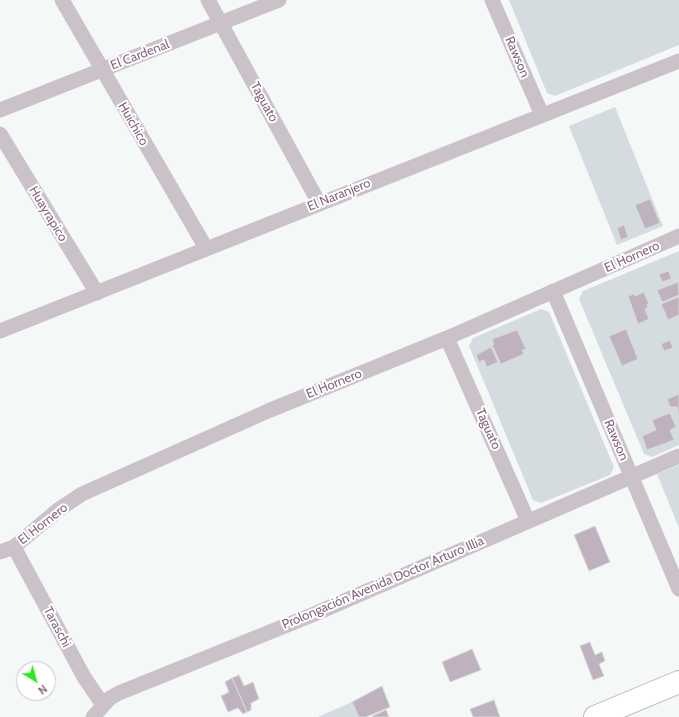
<!DOCTYPE html>
<meta charset="utf-8">
<style>
body{margin:0}
#map{position:relative;width:679px;height:717px;overflow:hidden;background:#f4f8f7;font-family:Cabin,sans-serif}
canvas{display:block}
.north{position:absolute;left:16px;top:661px;width:40px;height:40px;box-sizing:border-box;background:#fff;border:1px solid #cfc1cd;border-radius:50%;rotate:143deg;font-size:11px;font-weight:700;line-height:16px;text-align:center;color:#876581}
.north::after{content:'';display:block;margin:auto;width:14px;height:18px;background:#28eb21;clip-path:polygon(50% 0,100% 100%,50% 72%,0 100%)}
</style>
<div id="map">
<canvas width="679" height="717"></canvas>
<div class="north">N</div>
</div>
<script>
const c = document.querySelector('canvas').getContext('2d');
c.lineJoin = 'round';
function fill(path, color) {
  c.fillStyle = color;
  c.fill(path, 'evenodd');
}
function poly(rows) {
  const path = new Path2D();
  for (const r of rows) {
    path.moveTo(r[0], r[1]);
    for (let i = 2; i < r.length; i += 2) path.lineTo(r[i], r[i + 1]);
  }
  return path;
}
function trace(path, color, width, dash) {
  c.strokeStyle = color;
  c.lineWidth = width;
  c.lineCap = dash ? 'butt' : 'round';
  c.setLineDash(dash || []);
  c.stroke(path);
}
function label(font, color, halo, rows, align = 'center') {
  c.font = font + ' Cabin,sans-serif';
  c.lineWidth = 4;
  c.setLineDash([]);
  c.textBaseline = 'middle';
  c.strokeStyle = halo;
  c.fillStyle = color;
  for (const [text, x, y, turn = 0] of rows) {
    c.save();
    c.translate(x, y);
    c.rotate((+turn || 0) * Math.PI / 180);
    c.textAlign = isNaN(turn) ? turn : align;
    if (halo) c.strokeText(text, 0, 0);
    c.fillText(text, 0, 0);
    c.restore();
  }
}
const green = poly([
 [509,0,679,0,679,45,555,96,547,93],
 [615,107,663,226,617,245,569,126],
 [679,251,679,445,652,457,644,454,579,299,583,291],
 [541,309,549,312,614,467,610,475,541,503,533,500,469,346,473,338],
 [679,465,679,528,657,474],
 [352,702,359,717,318,717]
]);
const building = poly([
 [650,199,660,223,645,229,635,205,650,199],
 [624,225,628,237,621,240,617,228,624,225],
 [669,271,671,279,662,282,659,274,669,271],
 [678,282,679,295,662,302,657,290,678,282],
 [644,292,649,304,647,305,648,307,645,309,649,319,638,324,628,296,634,294,635,296,644,292],
 [679,297,679,315,668,320,661,304,679,297],
 [626,329,638,359,622,366,609,336,626,329],
 [517,330,526,349,522,350,524,354,501,364,492,345,494,344,492,339,517,330],
 [670,340,673,348,664,351,661,344,670,340],
 [491,347,498,362,487,367,484,360,479,362,476,355,491,347],
 [679,394,679,420,677,407,670,407,667,399,679,394],
 [670,413,676,427,670,430,674,440,647,450,642,436,656,430,652,420,670,413],
 [595,526,610,562,589,571,574,535,595,526],
 [590,642,595,655,602,652,605,661,599,664,604,676,593,680,580,646,590,642],
 [472,649,481,670,450,682,442,662,472,649],
 [239,675,244,686,253,682,259,699,251,703,251,710,247,712,232,678,239,675],
 [232,678,247,712,243,714,238,708,228,712,221,696,229,692,225,682,232,678],
 [382,686,390,707,366,717,359,717,352,702,382,686],
 [494,700,500,717,473,717,470,709,494,700],
 [386,710,389,717,373,717,372,716,386,710]
]);
const street = poly([
 [62,0,206,248],
 [208,0,319,203],
 [492,0,542,115],
 [0,110,279,0],
 [0,134,97,293],
 [553,291,679,589],
 [0,331,679,61],
 [447,338,528,521],
 [14,547,84,677,103,705],
 [0,552,14,547,58,510,82,494,268,411,447,338,679,236],
 [93,717,110,698,119,693,312,615,679,456]
]);
const secondary = poly([
 [595,717,679,682]
]);
const streetNames = [
 ["El Cardenal",140,55,-21],
 ["Rawson",517,57,67],
 ["Taguato",264,102,61],
 ["Huichico",133,124,60],
 ["El Naranjero",339,195,-22],
 ["Huayrapico",48,214,59],
 ["El Hornero",632,257,-24],
 ["El Hornero",334,384,-22],
 ["Taguato",488,429,66],
 ["Rawson",616,440,67],
 ["El Hornero",43,524,-38],
 ["Prolongación Avenida Doctor Arturo Illia",383,583,-23],
 ["Taraschi",57,627,62]
];
fill(green, '#d5dce0');
fill(building, '#bfb2be');
trace(building, '#d7d9d9', 1);
trace(secondary, '#bfb5be', 24);
trace(street, '#cbc2c9', 15);
trace(secondary, '#fff', 22);
label('13px', '#876581', '#fff', streetNames);
</script>
